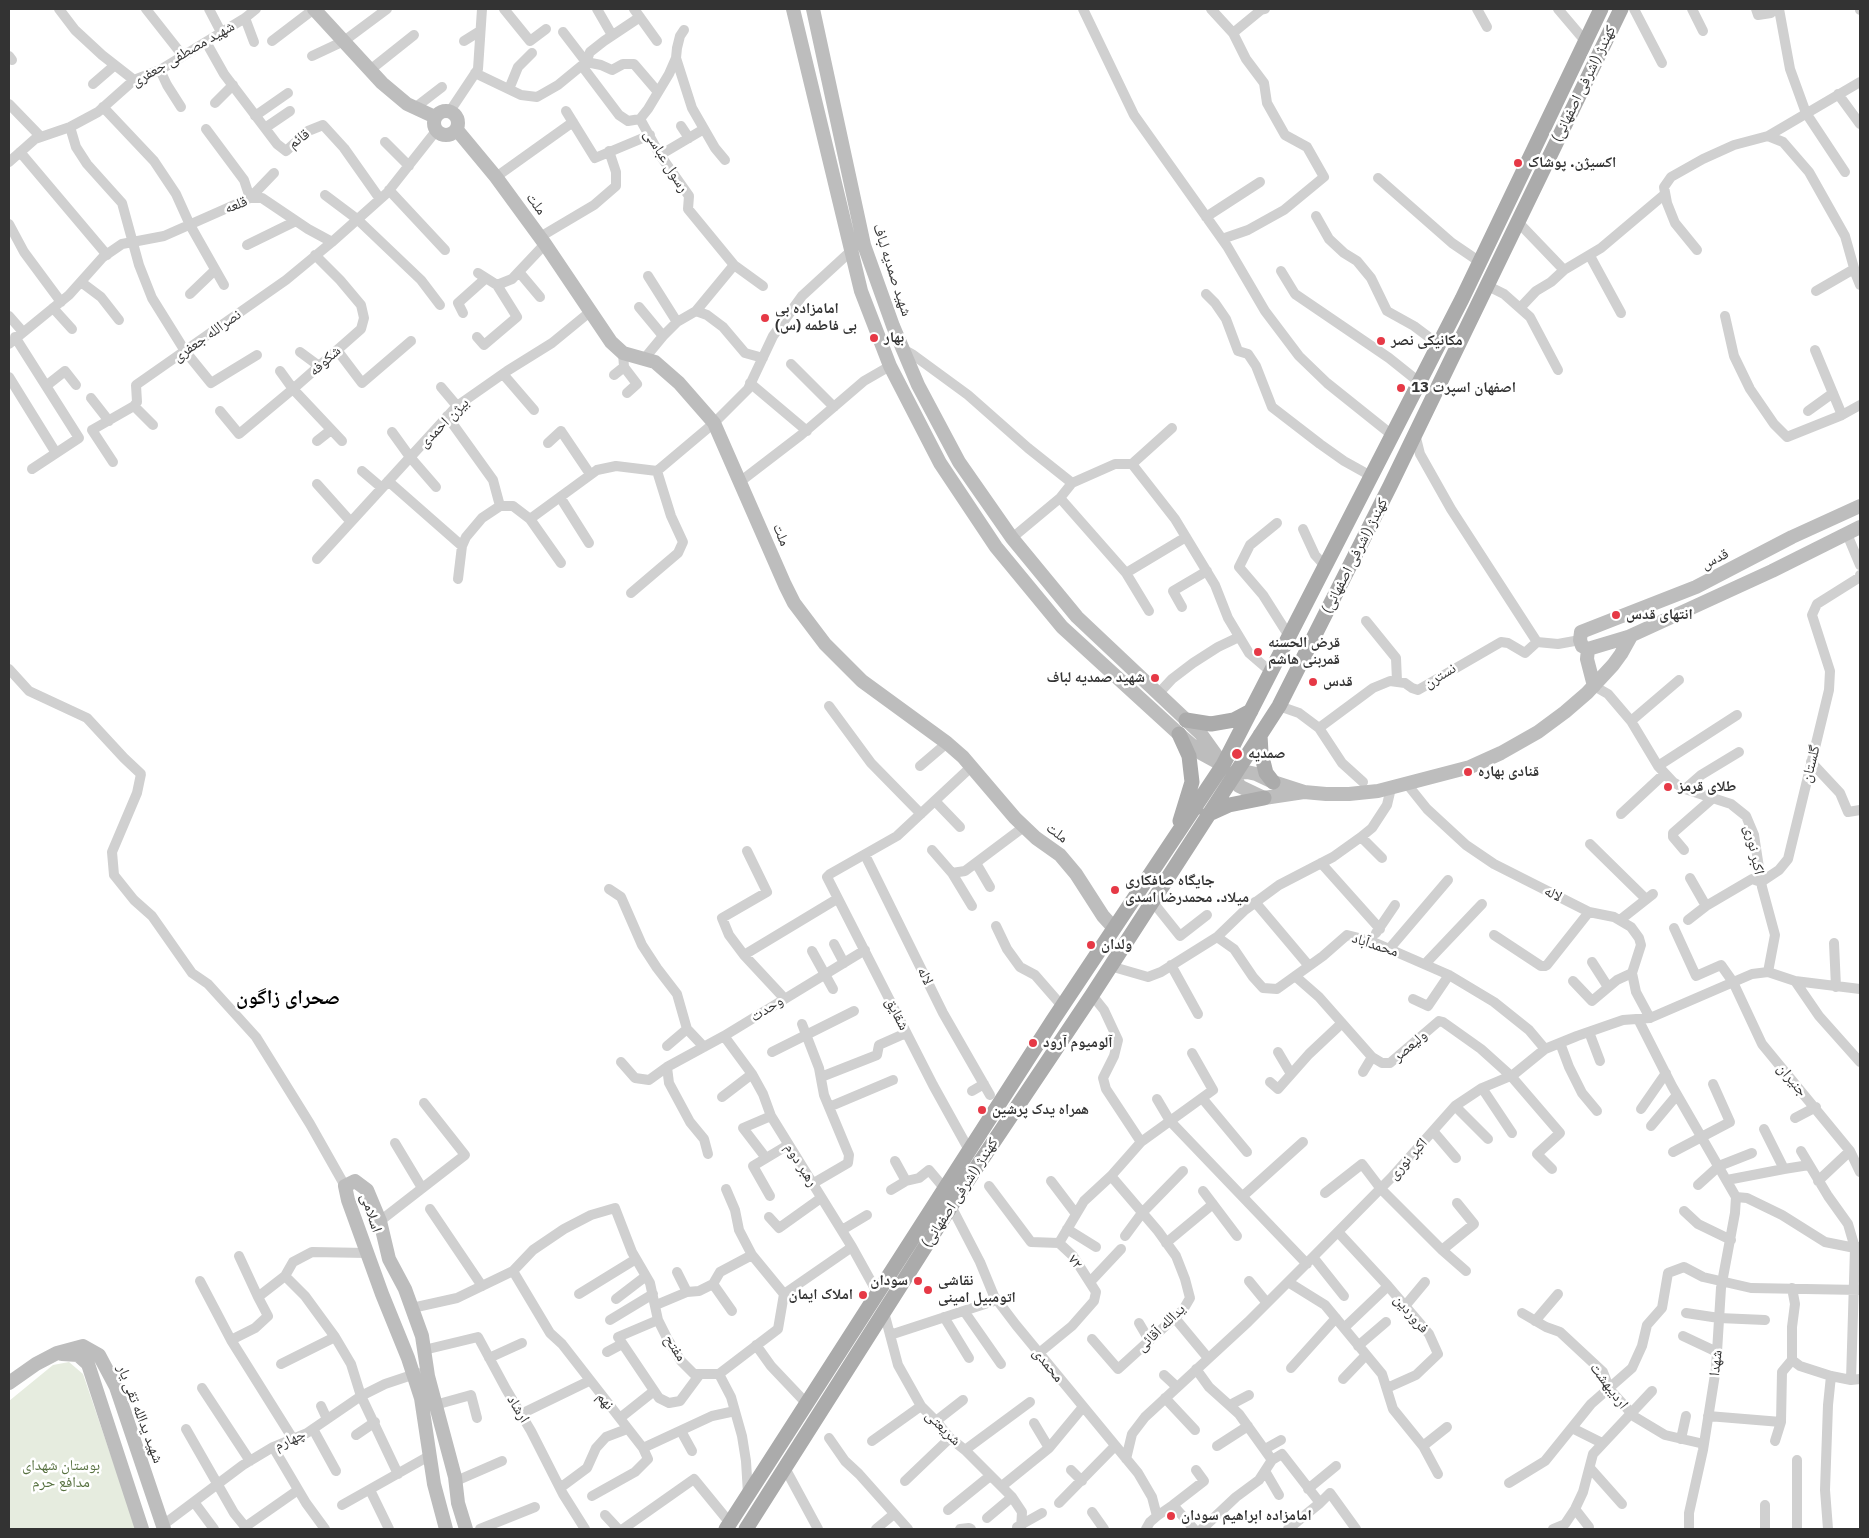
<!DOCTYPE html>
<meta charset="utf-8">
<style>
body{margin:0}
#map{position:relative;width:1869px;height:1538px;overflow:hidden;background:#fff;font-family:"IBM Plex Sans",sans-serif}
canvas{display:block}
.frame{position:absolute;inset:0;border:10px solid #333;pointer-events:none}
</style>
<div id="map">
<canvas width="1869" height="1538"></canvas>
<div class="frame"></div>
</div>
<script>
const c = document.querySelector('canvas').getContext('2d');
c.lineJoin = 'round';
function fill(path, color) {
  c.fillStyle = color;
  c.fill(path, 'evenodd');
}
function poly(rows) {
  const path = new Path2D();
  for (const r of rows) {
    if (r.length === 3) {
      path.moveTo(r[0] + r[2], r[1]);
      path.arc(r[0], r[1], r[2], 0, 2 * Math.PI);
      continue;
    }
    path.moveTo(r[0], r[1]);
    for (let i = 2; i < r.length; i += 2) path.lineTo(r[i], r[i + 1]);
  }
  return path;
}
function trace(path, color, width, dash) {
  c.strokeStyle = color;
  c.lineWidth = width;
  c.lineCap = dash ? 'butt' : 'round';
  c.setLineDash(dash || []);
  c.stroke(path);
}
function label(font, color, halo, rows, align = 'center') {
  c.font = font + ' "IBM Plex Sans","Noto Naskh Arabic",sans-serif';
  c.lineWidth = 5;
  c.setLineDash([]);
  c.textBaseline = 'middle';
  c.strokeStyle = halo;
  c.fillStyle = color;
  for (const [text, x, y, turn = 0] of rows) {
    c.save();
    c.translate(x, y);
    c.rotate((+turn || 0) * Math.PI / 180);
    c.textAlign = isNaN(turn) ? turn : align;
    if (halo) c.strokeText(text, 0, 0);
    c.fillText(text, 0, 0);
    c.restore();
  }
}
const green = poly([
 [69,1362,83,1374,136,1529,9,1529,9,1401,53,1365]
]);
const street = poly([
 [59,9,75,30,102,55,134,80],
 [146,9,183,56],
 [209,9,221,32],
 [504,9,530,41,546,29],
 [597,9,612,35],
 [634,9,657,41],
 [1083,9,1134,115,1227,246,1265,311,1299,356,1327,383,1392,435],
 [1211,9,1233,33,1246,59,1264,83,1267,103,1285,135,1307,147,1324,177,1284,210,1248,230,1222,239],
 [1477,9,1487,27],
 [1558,9,1586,42],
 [1634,9,1662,63],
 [1692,9,1703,31],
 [1756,9,1758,15,1771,13,1774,9],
 [1779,9,1790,69,1806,113,1845,172],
 [1860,9,1860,10],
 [245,18,254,42],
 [563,32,586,62,601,65,612,70,623,64,634,64,658,92],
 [1233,33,1261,10,1265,9],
 [272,41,314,9],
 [464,41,480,31],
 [206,42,224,74,277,144,286,151,308,131,323,125,344,148,380,199],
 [9,56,12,60],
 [312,56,344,41,387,9],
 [676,58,692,108,715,148,725,160],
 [582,66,619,115,628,121,640,119,660,155,689,196,688,209,734,265,763,286],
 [160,70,167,85,181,107],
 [370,70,414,35],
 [475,73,521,95,537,97,558,85,586,62,590,52,604,41,640,17],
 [93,84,115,65],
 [509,89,518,67,532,53],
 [1838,94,1860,124],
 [215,103,233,85],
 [9,104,41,137],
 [103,107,154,161,176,194,190,225,224,285],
 [416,107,442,87],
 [450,111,478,69,482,9],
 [566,111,595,158,650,135],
 [255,116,288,93],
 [640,119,648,109,669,74,676,58,677,48,680,36,684,30],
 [681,126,689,138],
 [70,127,76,147,87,164,122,203,139,265,152,298,185,351,211,383,257,355],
 [265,128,290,111],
 [206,129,244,180,250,198,274,173],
 [1768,136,1860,82],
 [385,142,409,166],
 [20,152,107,255],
 [660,155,704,129],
 [9,162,35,139,70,127,98,112,134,80,160,70,245,18,256,9],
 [496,177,573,122],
 [1378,178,1452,243,1480,262],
 [389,190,445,250],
 [325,195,357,219,421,280,440,305],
 [1316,216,1329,239,1344,253,1357,261,1371,278,1387,311,1414,326,1438,344],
 [1206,217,1260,182],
 [1517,221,1564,270],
 [9,224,24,252,61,302],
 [540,237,594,205,616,186,616,172,609,151],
 [247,245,296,221],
 [1697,250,1675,223,1667,203,1664,187,1671,177,1703,159,1734,145,1768,136,1783,142,1809,172,1845,236,1856,275,1860,285],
 [1590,256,1621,313],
 [1281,271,1295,294,1389,358,1419,382],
 [519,272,540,297],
 [478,273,497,285,512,279,545,244],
 [648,276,677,322],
 [81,282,101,297,119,320],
 [1486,285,1504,294,1530,317,1558,370],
 [1816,291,1854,269],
 [190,294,215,270],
 [1206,294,1215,303,1226,319,1238,351,1248,354,1256,366,1272,407,1320,444,1344,461,1371,476],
 [639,307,663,336],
 [53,308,72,329],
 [1520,308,1536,291,1551,282,1564,270,1601,248,1665,194],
 [696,311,707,315,723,327,745,353,763,358],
 [463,313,458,303,486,278],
 [9,316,23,332],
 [1725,316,1734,356,1750,389,1774,424,1787,437,1842,415,1860,405],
 [15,337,79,438,32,469],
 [477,337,484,345,517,317,497,285],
 [9,344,69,295,103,257,122,244,164,236,250,198,262,198,308,229,332,242],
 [903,349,912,354,968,395,1028,448,1072,483],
 [337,350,362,383,411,341],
 [1815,350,1842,415],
 [300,352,319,366],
 [623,353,624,367,637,384,627,393],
 [644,359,663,336,677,322,696,311,734,265],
 [791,364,834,407],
 [280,371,293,389,342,441],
 [503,374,534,410],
 [614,375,624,367],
 [9,377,56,453],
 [750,383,807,431],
 [46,386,65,371,76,385],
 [441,387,457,406],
 [91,398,109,421],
 [134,406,153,425],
 [220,411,239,434,293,389,361,329,364,318,361,305,340,280,315,255],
 [1808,411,1833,393],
 [447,416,493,480,500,506],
 [392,432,410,457,436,487],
 [1415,434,1420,454,1451,509,1537,642],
 [317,441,331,430],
 [548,443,561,431,590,474],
 [113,462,92,430,134,406,137,402,136,385,286,280,332,242,387,193,436,131],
 [1132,464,1172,428],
 [362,471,382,488],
 [388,481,462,546],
 [741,481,801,435,864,381,890,366],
 [317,484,351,522],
 [560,497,589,543],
 [1060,498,1126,573,1149,611],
 [530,519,561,563],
 [1277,523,1250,545,1239,567,1263,595,1289,636],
 [1303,529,1315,555,1325,566],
 [1847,534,1860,565],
 [1012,538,1060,498,1072,483,1115,464,1132,464,1175,519,1215,585,1228,618,1249,653,1271,672],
 [317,559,457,406,507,371,552,343,591,311],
 [1126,573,1186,537],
 [458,579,462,546,466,537,482,518,500,506,513,506,530,519,597,470,616,466,657,471,714,423,748,389,773,336,802,296,851,251],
 [631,593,678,553,683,542,671,516,657,471],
 [1182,607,1173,591,1207,571],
 [1366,621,1396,658,1397,681],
 [1537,642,1558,644,1580,640],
 [9,669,29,691,87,718,124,758,141,774,137,793,112,852,114,875,134,900,152,916,192,973,208,984,256,1037,310,1124,345,1186],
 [1594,686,1608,694,1631,721,1658,766,1673,782,1685,789,1731,804,1746,816,1754,835,1762,887,1775,935,1768,972],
 [1159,693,1172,679,1193,663,1218,647,1239,637],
 [829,706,871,763,921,814],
 [1279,706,1299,713,1319,728,1342,763,1363,782],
 [1631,721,1679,680],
 [1319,728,1373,688,1390,681,1405,683,1412,688,1418,690,1501,642,1508,643,1525,653,1537,642],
 [1811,762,1840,793,1848,812,1860,810],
 [920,766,947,743],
 [1658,766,1737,715],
 [1407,784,1427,809,1466,845,1494,864,1589,912,1614,917,1631,927,1639,938,1641,945,1632,973,1636,992,1650,1018],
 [1685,789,1701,775,1739,752],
 [935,801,960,827],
 [1621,814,1664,774],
 [1361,837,1382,858],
 [1590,844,1646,899],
 [932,850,952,873,965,871,1025,826],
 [1684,850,1673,837,1673,833,1713,798],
 [747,851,767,892,722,918,729,935,744,955,784,998],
 [865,855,943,1013,990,1095],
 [976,863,990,887],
 [1321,863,1380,929],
 [952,873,972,906],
 [1690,878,1706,906],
 [609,889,621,897,642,945,657,968,677,994,687,1029,704,1047],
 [1152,901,1180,936,1207,915],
 [1255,902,1309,966],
 [1620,920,1653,894],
 [1688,920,1706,906,1752,879,1761,882,1779,870,1788,859,1829,690,1830,671,1812,615,1817,604,1860,577,1860,575],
 [996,926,1007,949,1020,967,1035,975,1062,1006],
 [1674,928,1696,976,1721,965,1733,982,1762,1044,1850,1151,1860,1172],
 [1376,933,1395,905],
 [1494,935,1541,966,1545,966,1547,965,1589,912],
 [1217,937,1234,949,1253,977,1263,988,1277,989,1323,956,1347,935,1371,941,1449,975,1494,1002,1529,1030,1545,1049],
 [1834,943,1836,987],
 [834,944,844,963],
 [1390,948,1448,880],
 [812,951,833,989],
 [744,955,837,899],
 [1592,962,1608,987],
 [1425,964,1482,904],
 [1171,965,1198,1014],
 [1110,966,1148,977,1161,972,1217,937,1245,910,1279,885,1333,857,1361,837,1372,828,1387,805,1391,788],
 [1295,976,1319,997,1372,1057,1382,1063,1390,1063,1439,1021,1443,1022,1481,1049,1511,1076,1560,1133,1537,1154,1552,1169],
 [1573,981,1592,1001,1617,980,1632,973],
 [1795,981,1819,1016,1860,1062],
 [1092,995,1104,1010,1118,1040,1114,1056,1103,1078,1106,1089,1141,1142],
 [1413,999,1428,1006,1449,975],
 [1638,1019,1672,1086,1736,1197,1735,1213,1721,1288,1716,1368,1703,1450,1689,1513,1689,1529],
 [802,1024,819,1068,824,1095,849,1155,848,1163,812,1184],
 [1589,1032,1600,1061],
 [724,1036,752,1074,763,1094,771,1116,852,1247,878,1294],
 [1560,1043,1569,1067,1582,1093,1597,1111],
 [667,1046,687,1029],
 [772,1052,854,1011],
 [1278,1052,1291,1074],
 [621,1062,635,1078,649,1080,667,1067,669,1083,690,1122,704,1139,708,1154],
 [667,1067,724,1036,865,950],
 [1363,1072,1372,1057],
 [821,1077,877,1055,879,1045,906,1033],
 [1270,1082,1278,1089,1309,1054,1342,1023],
 [1482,1088,1512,1133],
 [972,1091,984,1084],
 [722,1097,752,1074],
 [1202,1098,1247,1152],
 [1157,1099,1170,1121,1307,1264],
 [1455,1106,1488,1139],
 [829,1107,893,1080],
 [1641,1109,1666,1073],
 [1795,1118,1816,1107],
 [1651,1126,1677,1095],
 [1433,1131,1456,1158],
 [395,1143,422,1188],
 [969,1150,933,1085,827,877,830,874,897,836,971,767],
 [1801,1151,1828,1196,1848,1224,1855,1248,1851,1380],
 [1673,1152,1730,1122,1713,1084],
 [766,1158,743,1128,771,1116],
 [895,1161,906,1181,919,1178,929,1170,945,1189],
 [1784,1169,1809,1165],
 [1727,1180,1784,1169,1764,1129],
 [1051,1181,1076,1214],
 [1818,1181,1850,1151],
 [1698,1185,1719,1166,1752,1153],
 [989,1186,1031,1242,1059,1243,1073,1256,1096,1292,1094,1301,1072,1326,1039,1353],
 [726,1189,735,1210,739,1230,752,1255,784,1294],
 [891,1190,906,1181],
 [1203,1191,1237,1236],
 [1325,1193,1362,1164,1381,1189,1442,1250,1466,1271],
 [770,1196,753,1166,788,1145],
 [1243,1196,1303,1142],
 [1736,1197,1747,1198,1782,1215,1825,1242,1855,1248,1859,1247],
 [951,1206,980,1262,994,1296,1016,1325,1138,1473,1152,1497,1157,1516],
 [430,1209,482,1286],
 [1684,1211,1698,1224,1731,1240],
 [769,1217,779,1228,821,1198],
 [380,1221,465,1155,424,1103],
 [1067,1229,1096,1247],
 [842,1230,867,1215],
 [1338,1232,1388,1286,1429,1334,1438,1354,1416,1375,1387,1388],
 [1125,1236,1142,1213,1183,1171],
 [1059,1243,1084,1201,1111,1176,1141,1142,1213,1090,1192,1053],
 [1166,1243,1213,1204],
 [1442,1250,1474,1224,1457,1203],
 [239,1256,258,1297],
 [1313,1257,1344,1296],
 [513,1271,550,1333,562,1344,643,1448,712,1416,735,1411],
 [677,1272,687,1292],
 [285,1276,305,1296,335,1337,351,1364,361,1396,398,1474],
 [200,1281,231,1340,293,1439],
 [1249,1281,1267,1303],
 [1090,1282,1121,1249],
 [1288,1282,1325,1305,1382,1374,1393,1409,1423,1446,1438,1474],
 [713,1284,732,1311],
 [1792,1288,1795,1304,1792,1327,1792,1360,1800,1366,1831,1376,1851,1380,1860,1379],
 [579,1294,636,1259],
 [616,1299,646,1276],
 [656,1305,687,1292,699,1291,713,1284,720,1272,752,1255],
 [1405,1306,1425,1282],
 [412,1308,457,1298,513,1271,533,1250,564,1229,591,1215,615,1208,632,1252,650,1283,658,1320,667,1338,681,1361,694,1374,719,1374,731,1397,742,1436,746,1461,748,1494],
 [964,1311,1001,1364],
 [884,1312,898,1365,921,1406,936,1421,950,1438,965,1450,1012,1497,1022,1512,1021,1529],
 [1522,1313,1546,1327,1560,1332,1603,1372,1610,1390,1635,1417,1665,1435,1704,1444],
 [1686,1313,1719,1318,1765,1320],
 [944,1317,969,1358],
 [1174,1317,1208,1358],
 [610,1320,653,1294],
 [658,1320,618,1337,659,1398,669,1403,680,1401,700,1374],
 [1535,1321,1558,1294],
 [1139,1323,1149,1340],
 [1344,1328,1388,1286],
 [890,1335,997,1300],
 [1683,1336,1717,1352],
 [1092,1339,1118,1369,1183,1310,1190,1298,1185,1279,1176,1256,1158,1231,1111,1176],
 [231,1340,255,1328,268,1316,258,1297,285,1276,293,1262,312,1252,367,1253],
 [756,1345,771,1366,807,1404],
 [1358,1346,1386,1322],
 [424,1350,478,1337,506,1389,531,1431,563,1494,585,1529],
 [607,1352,622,1344],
 [489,1358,522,1343],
 [281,1364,335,1337],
 [1291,1368,1336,1318],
 [1196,1369,1209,1387,1239,1414,1272,1460],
 [719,1374,778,1329,784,1294,852,1247],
 [1164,1375,1177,1387],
 [1343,1379,1366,1355],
 [202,1388,250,1461],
 [1165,1398,1195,1430],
 [435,1405,471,1395,477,1418],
 [1230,1405,1249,1395],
 [321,1406,327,1419],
 [521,1414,589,1381],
 [1708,1416,1781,1422],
 [620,1418,654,1391],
 [936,1421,963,1400],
 [1034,1423,1049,1448],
 [1572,1428,1602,1443],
 [186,1429,234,1513,247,1529],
 [313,1429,336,1471],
 [681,1431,692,1451],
 [356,1435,375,1422],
 [829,1438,845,1461,859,1474,908,1529],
 [1681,1439,1686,1416],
 [872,1441,921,1406],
 [1775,1441,1781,1422,1782,1372,1792,1360],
 [1217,1446,1248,1426],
 [1423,1446,1447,1427],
 [273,1447,306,1503,325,1529],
 [1265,1449,1281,1440],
 [965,1450,1030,1402],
 [1126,1459,1132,1434,1145,1417,1248,1322,1313,1257,1391,1178,1455,1106,1482,1088,1513,1075,1545,1049,1577,1036,1623,1020,1650,1018,1752,974,1768,972,1795,981,1860,989],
 [785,1468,818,1529],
 [1590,1468,1622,1504],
 [1071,1470,1082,1481],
 [1265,1471,1279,1495],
 [456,1481,502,1461],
 [905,1481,950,1438],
 [1509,1483,1545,1461,1591,1404,1632,1368,1642,1346,1647,1325,1662,1308,1668,1273,1684,1267,1703,1277,1751,1288,1860,1290],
 [1002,1486,1049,1448,1083,1407],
 [560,1488,587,1468,596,1448,606,1437,627,1429],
 [1308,1489,1336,1466],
 [370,1490,389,1529],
 [592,1496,635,1472,648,1459,643,1448],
 [194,1502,214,1529],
 [1059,1503,1115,1446],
 [1320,1503,1330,1493,1356,1529],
 [342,1505,429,1456],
 [1173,1505,1204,1481,1196,1470],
 [1765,1505,1765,1529],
 [1575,1509,1589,1527],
 [948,1510,990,1476],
 [1092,1512,1104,1529],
 [605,1515,618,1529],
 [987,1518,1012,1497],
 [163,1525,243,1465,273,1447,307,1433,361,1396,385,1384,418,1373],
 [245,1527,298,1490],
 [1017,1527,1042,1513],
 [480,1529,535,1507],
 [623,1529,694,1479,730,1523],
 [876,1529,894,1514],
 [960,1529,969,1528,971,1529],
 [1146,1529,1150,1522,1157,1516,1173,1505,1194,1529],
 [1202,1529,1236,1497,1259,1480,1272,1460,1282,1454,1320,1503,1288,1529],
 [1553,1529,1565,1524,1575,1509,1583,1492,1593,1454,1652,1391],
 [1797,1529,1797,1460],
 [1828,1529,1825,1490,1828,1405,1831,1376]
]);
const secondary = poly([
 [314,9,382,83,407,104,435,117],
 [793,9,861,291,890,366,940,463,996,547,1062,627,1179,734,1201,753,1223,765],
 [813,9,864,245,893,326,918,385,959,462,1012,538,1077,617,1201,734,1221,762],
 [446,123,12],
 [457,130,496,177,545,244,611,342,623,353,655,362,679,383,714,423,785,585,794,603,825,644,862,681,947,743,963,757,1015,818,1036,838,1060,855,1076,874,1103,916,1113,927],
 [1588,649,1582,646,1580,640,1581,632,1696,587,1792,537,1860,506],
 [1588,649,1628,637,1772,571,1860,527],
 [1588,649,1587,659,1594,686],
 [1304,792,1264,798,1239,786,1234,773,1247,772,1256,774,1273,782,1304,792,1326,794,1349,794,1378,791,1470,767,1501,753,1538,732,1565,712,1587,693,1613,665,1621,654,1631,636],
 [62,1354,78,1355,88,1364,142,1529],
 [9,1383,36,1364,57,1353,83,1346,99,1355,116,1387,164,1529],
 [446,1529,434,1484,421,1398,408,1358,382,1294,348,1200,345,1186,355,1181,367,1190,380,1221,389,1259,405,1289,422,1336,428,1376,455,1477,458,1503,466,1529]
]);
const primary = poly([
 [1186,720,1211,724,1234,720,1251,711],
 [1179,734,1189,756,1192,782,1180,821],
 [1260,735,1261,753,1266,773,1273,782],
 [1207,815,1229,805,1264,798],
 [726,1529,1053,1020,1223,765,1462,299,1601,9],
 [746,1529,960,1192,1092,995,1279,706,1390,486,1621,9]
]);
const markers = [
 [1518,163,5,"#e63946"],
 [765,318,5,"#e63946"],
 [874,338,5,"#e63946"],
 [1381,341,5,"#e63946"],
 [1401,388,5,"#e63946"],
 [1616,615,5,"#e63946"],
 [1258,652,5,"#e63946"],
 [1155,678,5,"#e63946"],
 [1313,682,5,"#e63946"],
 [1237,754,6,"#e63946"],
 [1468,772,5,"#e63946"],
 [1668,787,5,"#e63946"],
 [1115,890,5,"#e63946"],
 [1091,945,5,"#e63946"],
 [1033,1043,5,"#e63946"],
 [982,1110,5,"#e63946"],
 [918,1281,5,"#e63946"],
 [928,1290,5,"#e63946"],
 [863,1295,5,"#e63946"],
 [1171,1516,5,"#e63946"]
];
const streetNames = [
 ["شهید مصطفی جعفری",183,54,-30],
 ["کهندژ (اشرفی اصفهانی)",1584,84,-64],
 ["قائم",299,139,-36],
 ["رسول عباسی",666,161,58],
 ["ملت",536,204,54],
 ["قلعه",236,205,-21],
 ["شهید صمدیه لباف",892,270,72],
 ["نصرالله جعفری",207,336,-35],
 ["شکوفه",325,361,-42],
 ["بیژن احمدی",444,423,-45],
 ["ملت",781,535,68],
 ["کهندژ (اشرفی اصفهانی)",1355,556,-63],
 ["قدس",1715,559,-26],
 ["نسترن",1440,676,-31],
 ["گلستان",1811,764,-76],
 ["ملت",1057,833,38],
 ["اکبر نوری",1754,850,78],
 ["لاله",1553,894,27],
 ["محمدآباد",1375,945,18],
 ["لاله",925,976,64],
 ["وحدت",767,1009,-32],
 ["شقایق",897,1014,63],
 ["ولیعصر",1410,1046,-40],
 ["جنیران",1792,1080,50],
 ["اکبر نوری",1408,1159,-48],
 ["رهبر دوم",801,1165,58],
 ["کهندژ (اشرفی اصفهانی)",960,1193,-57],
 ["اسلامی",371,1213,72],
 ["۷۲",1075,1262,53],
 ["فروردین",1411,1314,50],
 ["یدالله آقائی",1161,1328,-44],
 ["مفتح",675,1348,57],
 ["شهدا",1716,1363,-84],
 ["محمدی",1048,1365,51],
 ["اردیبهشت",1609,1386,53],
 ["نهم",605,1401,50],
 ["ارشاد",518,1409,59],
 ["شهید یدالله تقی یار",140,1414,69],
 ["شریعتی",943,1428,45],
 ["چهارم",290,1440,-24]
];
const poiNames = [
 ["اکسیژن. پوشاک",1528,163],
 ["امامزاده بی",775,309],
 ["بی فاطمه (س)",775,326],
 ["بهار",884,338],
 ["مکانیکی نصر",1391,341],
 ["اصفهان اسپرت 13",1411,388],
 ["انتهای قدس",1626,615],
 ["قرض الحسنه",1268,643],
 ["قمربنی هاشم",1268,660],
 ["شهید صمدیه لباف",1145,678,"right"],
 ["قدس",1323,682],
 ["صمدیه",1248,754],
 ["قنادی بهاره",1478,772],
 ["طلای قرمز",1678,787],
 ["جایگاه صافکاری",1125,881],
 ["میلاد. محمدرضا اسدی",1125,898],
 ["ولدان",1101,945],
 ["آلومیوم آرود",1043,1043],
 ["همراه یدک پرشین",992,1110],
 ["سودان",908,1281,"right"],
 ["نقاشی",938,1281],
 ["اتومبیل امینی",938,1298],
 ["املاک ایمان",853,1295,"right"],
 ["امامزاده ابراهیم سودان",1181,1516]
];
const parkNames = [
 ["بوستان شهدای",61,1466],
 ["مدافع حرم",61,1483]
];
const districtNames = [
 ["صحرای زاگون",288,998]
];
fill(green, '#e6ecdf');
trace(street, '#d0d0d0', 10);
trace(secondary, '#bdbdbd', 14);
trace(primary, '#ababab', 15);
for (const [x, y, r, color] of markers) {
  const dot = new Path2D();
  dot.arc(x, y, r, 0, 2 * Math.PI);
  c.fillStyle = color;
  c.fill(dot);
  trace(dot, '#fff', 2);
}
label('15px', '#333', '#fff', streetNames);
label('bold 15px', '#333', '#fff', poiNames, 'left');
label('15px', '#56703f', '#fff', parkNames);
label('bold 20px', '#000', '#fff', districtNames);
</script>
